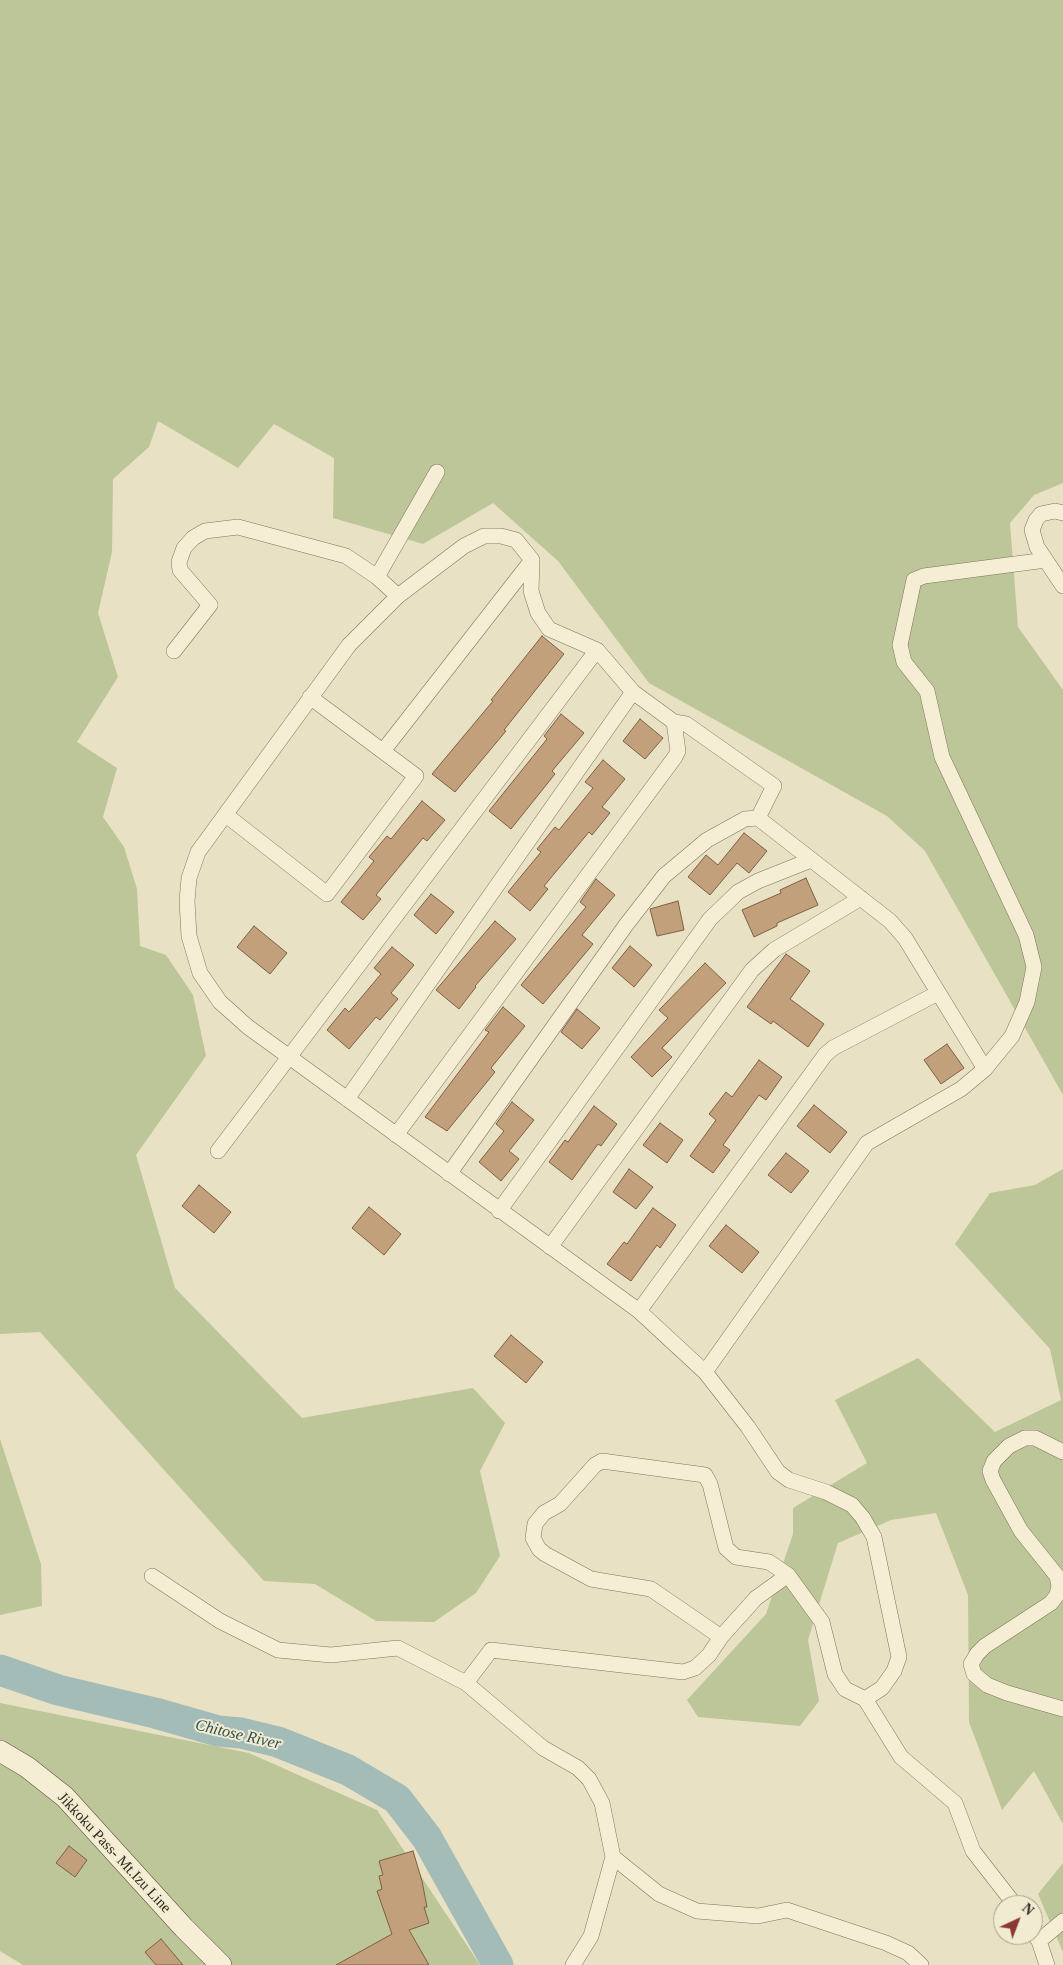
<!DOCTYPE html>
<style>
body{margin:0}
#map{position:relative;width:1063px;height:1965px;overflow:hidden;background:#e9e1c3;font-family:Georgia,serif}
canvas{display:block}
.north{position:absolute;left:993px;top:1895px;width:50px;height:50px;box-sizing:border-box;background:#f1ebd1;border:1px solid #a59e89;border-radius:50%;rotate:43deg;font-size:14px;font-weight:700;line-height:20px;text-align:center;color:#322a1e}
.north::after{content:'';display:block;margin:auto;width:18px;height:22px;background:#8a3832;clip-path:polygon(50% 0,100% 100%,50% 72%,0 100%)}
</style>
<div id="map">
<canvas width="1063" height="1965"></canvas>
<div class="north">N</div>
</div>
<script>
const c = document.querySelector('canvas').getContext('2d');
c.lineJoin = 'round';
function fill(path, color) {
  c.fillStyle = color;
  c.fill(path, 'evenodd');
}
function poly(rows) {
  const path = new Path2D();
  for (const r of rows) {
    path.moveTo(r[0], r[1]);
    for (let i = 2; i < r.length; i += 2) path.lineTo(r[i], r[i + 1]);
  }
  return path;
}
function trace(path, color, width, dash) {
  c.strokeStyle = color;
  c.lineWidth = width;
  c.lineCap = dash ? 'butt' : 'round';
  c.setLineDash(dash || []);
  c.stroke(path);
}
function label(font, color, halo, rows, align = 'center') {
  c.font = font + ' Georgia,serif';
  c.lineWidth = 4;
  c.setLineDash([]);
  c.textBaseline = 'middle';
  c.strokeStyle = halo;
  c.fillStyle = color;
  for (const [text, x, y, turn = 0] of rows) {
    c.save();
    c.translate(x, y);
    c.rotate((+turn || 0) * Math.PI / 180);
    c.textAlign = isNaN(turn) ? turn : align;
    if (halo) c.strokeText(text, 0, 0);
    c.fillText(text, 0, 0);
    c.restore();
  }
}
const green = poly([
 [0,0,1063,0,1063,483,1034,495,1010,523,1018,627,1063,690,1063,1095,925,851,887,816,649,683,558,561,493,503,423,544,333,518,334,458,274,424,238,468,158,421,149,447,113,479,112,552,98,613,118,677,77,742,117,768,103,817,124,847,137,889,140,946,166,955,193,995,206,1056,136,1155,175,1288,302,1418,473,1388,505,1423,480,1471,500,1556,476,1593,434,1622,376,1621,315,1584,264,1581,40,1332,0,1334],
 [1063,1169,1063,1824,1034,1771,1002,1810,969,1722,968,1595,936,1513,891,1520,838,1543,808,1640,819,1701,800,1726,698,1717,687,1700,766,1614,793,1534,793,1508,867,1463,835,1400,918,1358,995,1432,1061,1400,1050,1349,955,1244,990,1193,1035,1185],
 [0,1439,41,1564,42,1606,0,1615],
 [0,1703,249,1753,377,1810,480,1965,23,1965,0,1951],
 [1063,1863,1063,1952,1038,1894]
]);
const river = poly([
 [0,1670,58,1690,155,1713,218,1731,241,1733,278,1742,348,1770,397,1799,427,1838,498,1965]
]);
const building = poly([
 [542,636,564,654,504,730,506,731,455,792,432,774,493,701,491,700,542,636],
 [561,714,584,733,552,771,555,774,511,829,489,811,547,739,544,736,561,714],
 [640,719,663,738,645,759,623,741,640,719],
 [603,760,625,779,602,807,610,813,592,835,589,832,544,886,548,889,530,911,508,892,541,852,537,849,555,827,559,830,593,788,585,782,603,760],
 [422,801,445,820,427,841,423,838,376,895,381,899,363,920,341,902,374,861,369,857,387,836,391,839,422,801],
 [744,833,767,851,749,873,737,863,710,895,688,877,706,855,718,865,744,833],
 [806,878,818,905,777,923,777,926,754,937,742,910,781,893,780,890,806,878],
 [596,879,615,895,582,935,593,944,543,1004,521,985,586,907,580,902,596,879],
 [431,894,454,912,436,934,414,915,431,894],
 [678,901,684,930,657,936,650,909,678,901],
 [495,921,516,939,475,986,476,987,459,1009,436,990,495,921],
 [254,926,287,953,270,974,237,947,254,926],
 [630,946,652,965,634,987,612,968,630,946],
 [392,947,414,965,391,993,398,999,380,1020,376,1017,349,1049,327,1030,345,1008,349,1012,381,974,374,968,392,947],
 [786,954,810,971,790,999,824,1024,808,1047,773,1021,771,1024,747,1007,786,954],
 [705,963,726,983,662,1048,672,1057,652,1077,631,1057,668,1018,659,1010,705,963],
 [503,1007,525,1026,491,1068,495,1072,447,1131,425,1117,489,1032,485,1030,503,1007],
 [577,1009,600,1028,582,1049,561,1032,577,1009],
 [947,1044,964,1068,941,1084,924,1060,947,1044],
 [759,1060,782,1077,766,1100,759,1095,723,1145,730,1150,713,1173,690,1156,716,1120,709,1114,726,1092,732,1097,759,1060],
 [512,1102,534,1120,509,1151,519,1159,501,1181,479,1162,504,1131,496,1124,512,1102],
 [814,1105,847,1132,830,1153,797,1126,814,1105],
 [594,1106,617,1124,601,1146,598,1144,572,1180,549,1162,565,1140,568,1142,594,1106],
 [660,1123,683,1140,667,1163,643,1145,660,1123],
 [786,1153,809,1171,791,1193,768,1175,786,1153],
 [629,1169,653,1187,636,1209,613,1192,629,1169],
 [199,1185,231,1212,214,1233,182,1206,199,1185],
 [369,1207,401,1234,384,1255,352,1228,369,1207],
 [653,1208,676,1225,660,1248,657,1245,631,1281,607,1264,624,1242,627,1244,653,1208],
 [726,1225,759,1252,742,1273,709,1246,726,1225],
 [511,1335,543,1362,526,1383,494,1356,511,1335],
 [69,1846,87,1860,75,1877,56,1863,69,1846],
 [413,1851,422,1881,427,1907,424,1907,429,1923,409,1930,429,1965,336,1965,392,1934,377,1891,382,1889,379,1876,383,1875,379,1861,413,1851],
 [161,1939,183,1965,156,1965,145,1952,161,1939]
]);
const minor = poly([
 [1063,513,1055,511,1041,514,1036,520,1032,530,1037,547,1063,586],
 [377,577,437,472],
 [174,651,210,605,180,570,179,562,184,548,193,538,205,531,238,527,346,556,377,577,398,596],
 [383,751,532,560],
 [226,815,327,894,416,776,310,697],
 [347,1099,633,692],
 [396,1135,675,757,678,751,674,722],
 [218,1151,597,650],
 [449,1174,626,925,664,876,707,840,745,819,758,818],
 [499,1211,710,919,738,892,758,881,811,860],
 [550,1247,752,970,774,950,861,898],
 [639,1311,825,1055,833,1048,938,993],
 [705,1372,867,1143,961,1089,985,1069,1012,1036,1027,1002,1034,967,1026,935,942,757,927,691,904,662,900,645,914,580,924,576,1046,560],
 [1063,1452,1035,1438,1025,1438,1009,1446,994,1461,990,1471,993,1480,1021,1531,1057,1576,1059,1586,1057,1595,1051,1603,985,1646,977,1654,971,1664,974,1674,987,1685,1007,1693,1063,1709],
 [152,1576,220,1621,278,1650,331,1655,398,1648,466,1683,543,1748,578,1768,589,1779,602,1803,613,1857,591,1936,573,1965],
 [721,1637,651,1589,591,1579,545,1554,539,1549,533,1538,535,1524,544,1513,560,1504,595,1465,602,1461,705,1475,710,1484,726,1548,736,1557,769,1562,788,1575,822,1622,835,1674,845,1689,865,1699,901,1757,955,1803,973,1851,1015,1905],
 [466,1683,491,1650,683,1672,695,1668,709,1655,721,1637,756,1598,788,1575],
 [865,1699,882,1688,894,1671,899,1657,874,1537,863,1518,852,1505,826,1492,789,1480,778,1472,748,1427,705,1372,639,1311,288,1056,248,1027,220,1002,200,973,189,936,187,901,189,878,198,852,349,645,398,596,464,546,484,536,501,536,516,540,532,560,531,591,538,613,549,629,597,650,633,692,674,722,686,724,774,786,758,818,890,921,905,938,985,1069],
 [613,1857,659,1894,697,1911,758,1916,787,1910,886,1943,908,1953,921,1965],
 [1033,1932,1039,1941,1047,1965],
 [1039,1941,1063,1921]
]);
const secondary = poly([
 [0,1751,27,1767,65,1797,184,1928,221,1965]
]);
const streetNames = [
 ["Jikkoku Pass- Mt.Izu Line",114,1853,47]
];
const waterNames = [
 ["Chitose River",238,1735,13]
];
fill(green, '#bdc698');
trace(river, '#a4bcb7', 31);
fill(building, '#c3a07c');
trace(building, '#7e5f44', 1);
trace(minor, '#81735c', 16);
trace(secondary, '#63543f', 22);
trace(minor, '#f5eed5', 15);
trace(secondary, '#f5eed5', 21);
label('15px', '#322a1e', '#f1ebd1', streetNames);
label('italic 16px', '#2f5051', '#f1ebd1', waterNames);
</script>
